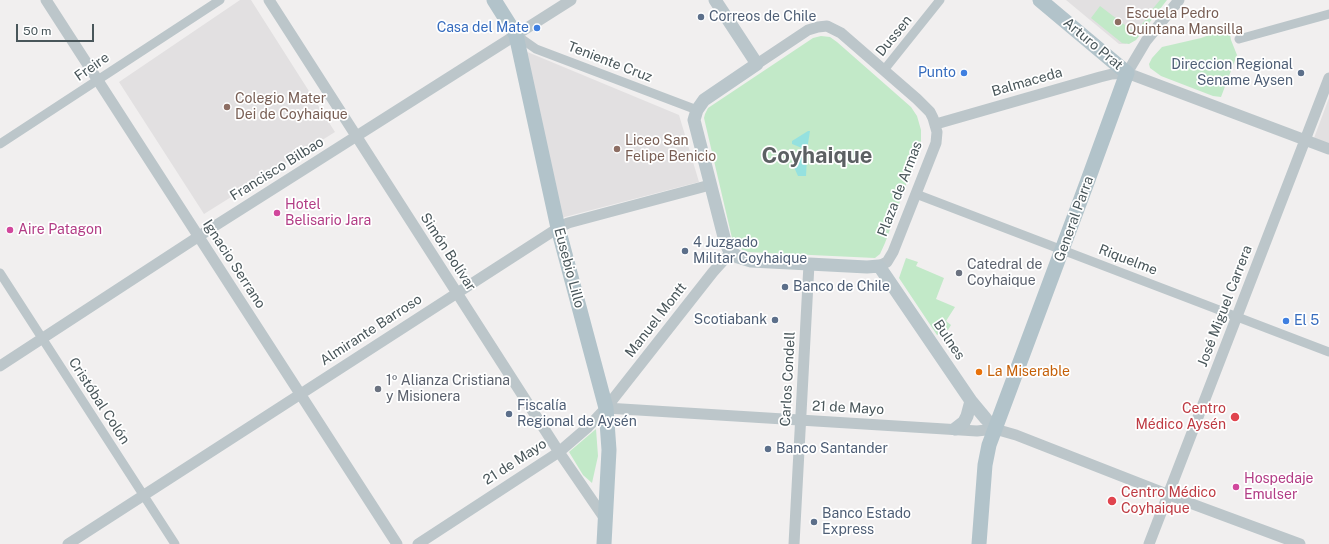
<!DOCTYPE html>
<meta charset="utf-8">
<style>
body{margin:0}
#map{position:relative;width:1329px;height:544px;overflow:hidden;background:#f1efef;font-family:"Public Sans",sans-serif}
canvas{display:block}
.scale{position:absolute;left:16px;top:24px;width:78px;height:18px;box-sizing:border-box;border:2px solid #49565a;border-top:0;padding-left:5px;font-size:12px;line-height:14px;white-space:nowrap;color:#49565a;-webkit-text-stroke:3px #fff;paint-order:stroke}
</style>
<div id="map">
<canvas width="1329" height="544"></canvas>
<div class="scale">50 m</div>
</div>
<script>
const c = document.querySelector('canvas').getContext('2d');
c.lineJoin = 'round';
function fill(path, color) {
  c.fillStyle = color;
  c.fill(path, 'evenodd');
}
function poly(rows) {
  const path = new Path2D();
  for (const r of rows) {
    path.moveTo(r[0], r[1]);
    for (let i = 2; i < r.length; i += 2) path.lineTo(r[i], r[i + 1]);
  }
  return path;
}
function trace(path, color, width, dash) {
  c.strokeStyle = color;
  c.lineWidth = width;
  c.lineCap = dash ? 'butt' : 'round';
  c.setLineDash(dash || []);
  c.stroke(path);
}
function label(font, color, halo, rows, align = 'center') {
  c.font = font + ' "Public Sans",sans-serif';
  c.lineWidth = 3.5;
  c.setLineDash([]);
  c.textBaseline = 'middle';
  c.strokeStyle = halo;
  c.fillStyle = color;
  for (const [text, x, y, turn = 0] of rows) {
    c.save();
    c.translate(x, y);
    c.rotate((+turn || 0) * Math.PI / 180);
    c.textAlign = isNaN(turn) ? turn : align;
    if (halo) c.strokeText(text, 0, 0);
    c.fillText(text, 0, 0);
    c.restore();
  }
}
const education = poly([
 [240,0,251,0,335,132,204,214,119,82],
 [1066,0,1162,0,1126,44,1119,44],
 [525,51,679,115,699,182,561,218],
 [1329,98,1329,144,1314,138]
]);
const green = poly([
 [1160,0,1167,0,1136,40,1129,44,1122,43,1091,18,1100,6,1134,32,1140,25,1141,25,1146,19,1145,18],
 [1229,28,1231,40,1237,55,1221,97,1213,96,1161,76,1150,68,1149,64,1152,58,1162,47,1201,38],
 [821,36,830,37,837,42,911,107,917,116,921,130,921,143,885,243,880,254,875,258,747,252,741,249,736,245,732,238,704,118,705,114,708,108,813,38],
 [906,258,918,262,916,266,944,278,936,299,955,307,946,321,951,325,948,330,937,335,899,278],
 [596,429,598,456,592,483,583,475,569,452]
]);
const water = poly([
 [808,131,810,131,807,150,792,144,792,141],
 [794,154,807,158,806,176,798,176,793,165]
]);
const minor = poly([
 [516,35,536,49,697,110],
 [1239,39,1329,14],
 [884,70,940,0],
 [0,144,220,0],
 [916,194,1329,352],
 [0,273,175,544]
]);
const tertiary = poly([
 [46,0,397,544],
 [269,0,559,452,605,519],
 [757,64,808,30,818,27,827,26,841,33,917,99,930,112,933,118,937,132,936,143,893,252,887,262,879,266],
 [1127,73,1146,41,1179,0],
 [936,124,1100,77,1112,74,1127,73,1329,149],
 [0,366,210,229,571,0],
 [606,408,977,431,995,429,1016,435,1195,505,1300,544],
 [68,544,558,228,568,223,710,185],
 [418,544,559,452,588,427,606,408,713,272,731,252],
 [794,544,809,264],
 [1149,544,1329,78]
]);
const secondary = poly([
 [715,0,757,64,704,100,697,110,694,120,725,241,729,250,738,257,751,261,867,267,879,266,971,401,986,419,995,429],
 [955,429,964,422,967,416,971,401]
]);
const primary = poly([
 [494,0,516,35,558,228,606,408,609,450,604,544],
 [979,544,985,465,989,445,1088,180,1127,73,1040,0]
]);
const markers = [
 [701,17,4,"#5c6f8a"],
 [1118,22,4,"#8d6e63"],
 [537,28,4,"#3f7fe0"],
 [964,73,4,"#3f7fe0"],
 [1301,73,4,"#5c6f8a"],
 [227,107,4,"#8d6e63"],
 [617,149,4,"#8d6e63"],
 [277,213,4,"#d1479c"],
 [10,230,4,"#d1479c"],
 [685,251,4,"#5c6f8a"],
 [959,273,4,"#6b7280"],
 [785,287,4,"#5c6f8a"],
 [775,320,4,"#5c6f8a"],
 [1286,321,4,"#3f7fe0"],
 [979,372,4,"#e8710a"],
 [378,389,4,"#6b7280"],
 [509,414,4,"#5c6f8a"],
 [1235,417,5,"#e0444e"],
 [768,449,4,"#5c6f8a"],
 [1236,487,4,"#d1479c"],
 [1112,501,5,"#e0444e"],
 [814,522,4,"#5c6f8a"]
];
const educationNames = [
 ["Escuela Pedro",1126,14],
 ["Quintana Mansilla",1126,30],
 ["Colegio Mater",235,99],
 ["Dei de Coyhaique",235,115],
 ["Liceo San",625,141],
 ["Felipe Benicio",625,157]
];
const serviceNames = [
 ["Correos de Chile",709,17],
 ["Direccion Regional",1293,65,"right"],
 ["Sename Aysen",1293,81,"right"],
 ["4 Juzgado",693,243],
 ["Militar Coyhaique",693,259],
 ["Banco de Chile",793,287],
 ["Scotiabank",767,320,"right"],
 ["Fiscalía",517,406],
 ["Regional de Aysén",517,422],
 ["Banco Santander",776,449],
 ["Banco Estado",822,514],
 ["Express",822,530]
];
const shopNames = [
 ["Casa del Mate",529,28],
 ["Punto",956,73],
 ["El 5",1294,321,"left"]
];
const streetNames = [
 ["Dussen",894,36,-51],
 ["Arturo Prat",1093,44,40],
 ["Teniente Cruz",610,62,21],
 ["Freire",92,67,-35],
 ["Balmaceda",1027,82,-16],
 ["Francisco Bilbao",277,169,-32],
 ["Plaza de Armas",900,189,-69],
 ["General Parra",1074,219,-70],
 ["Simón Bolívar",448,252,57],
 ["Riquelme",1128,260,21],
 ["Ignacio Serrano",234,264,57],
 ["Eusebio Lillo",569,268,75],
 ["José Miguel Carrera",1225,306,-69],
 ["Manuel Montt",656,320,-52],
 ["Almirante Barroso",371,330,-33],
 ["Bulnes",949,340,56],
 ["Carlos Condell",788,379,-87],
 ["Cristóbal Colón",99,401,57],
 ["21 de Mayo",848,408,3],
 ["21 de Mayo",515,462,-33]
];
const hotelNames = [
 ["Hotel",285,205],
 ["Belisario Jara",285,221],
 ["Aire Patagon",18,230],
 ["Hospedaje",1244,479],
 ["Emulser",1244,495]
];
const worshipNames = [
 ["Catedral de",967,265],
 ["Coyhaique",967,281],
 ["1º Alianza Cristiana",386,381],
 ["y Misionera",386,397]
];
const foodNames = [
 ["La Miserable",987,372]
];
const healthNames = [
 ["Centro",1226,409],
 ["Médico Aysén",1226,425],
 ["Centro Médico",1121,493,"left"],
 ["Coyhaique",1121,509,"left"]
];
const townNames = [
 ["Coyhaique",817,156]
];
fill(education, '#e2e0e1');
fill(green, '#c2e9c8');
fill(water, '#95e1df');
trace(minor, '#bcc6ca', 9);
trace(tertiary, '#bcc6ca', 11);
trace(secondary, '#bac6cb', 13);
trace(primary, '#b2c3ca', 15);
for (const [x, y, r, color] of markers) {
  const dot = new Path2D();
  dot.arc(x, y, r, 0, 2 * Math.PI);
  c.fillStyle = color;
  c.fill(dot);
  trace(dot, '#fff', 1.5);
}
label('14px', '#785e54', '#fff', educationNames, 'left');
label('14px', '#4e5e75', '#fff', serviceNames, 'left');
label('14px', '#366cbe', '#fff', shopNames, 'right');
label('14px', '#49565a', '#fff', streetNames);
label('14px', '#b23c85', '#fff', hotelNames, 'left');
label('14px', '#5b616d', '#fff', worshipNames, 'left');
label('14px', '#c56008', '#fff', foodNames, 'left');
label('14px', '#be3a42', '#fff', healthNames, 'right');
label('bold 22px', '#5c6063', '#fff', townNames);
</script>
